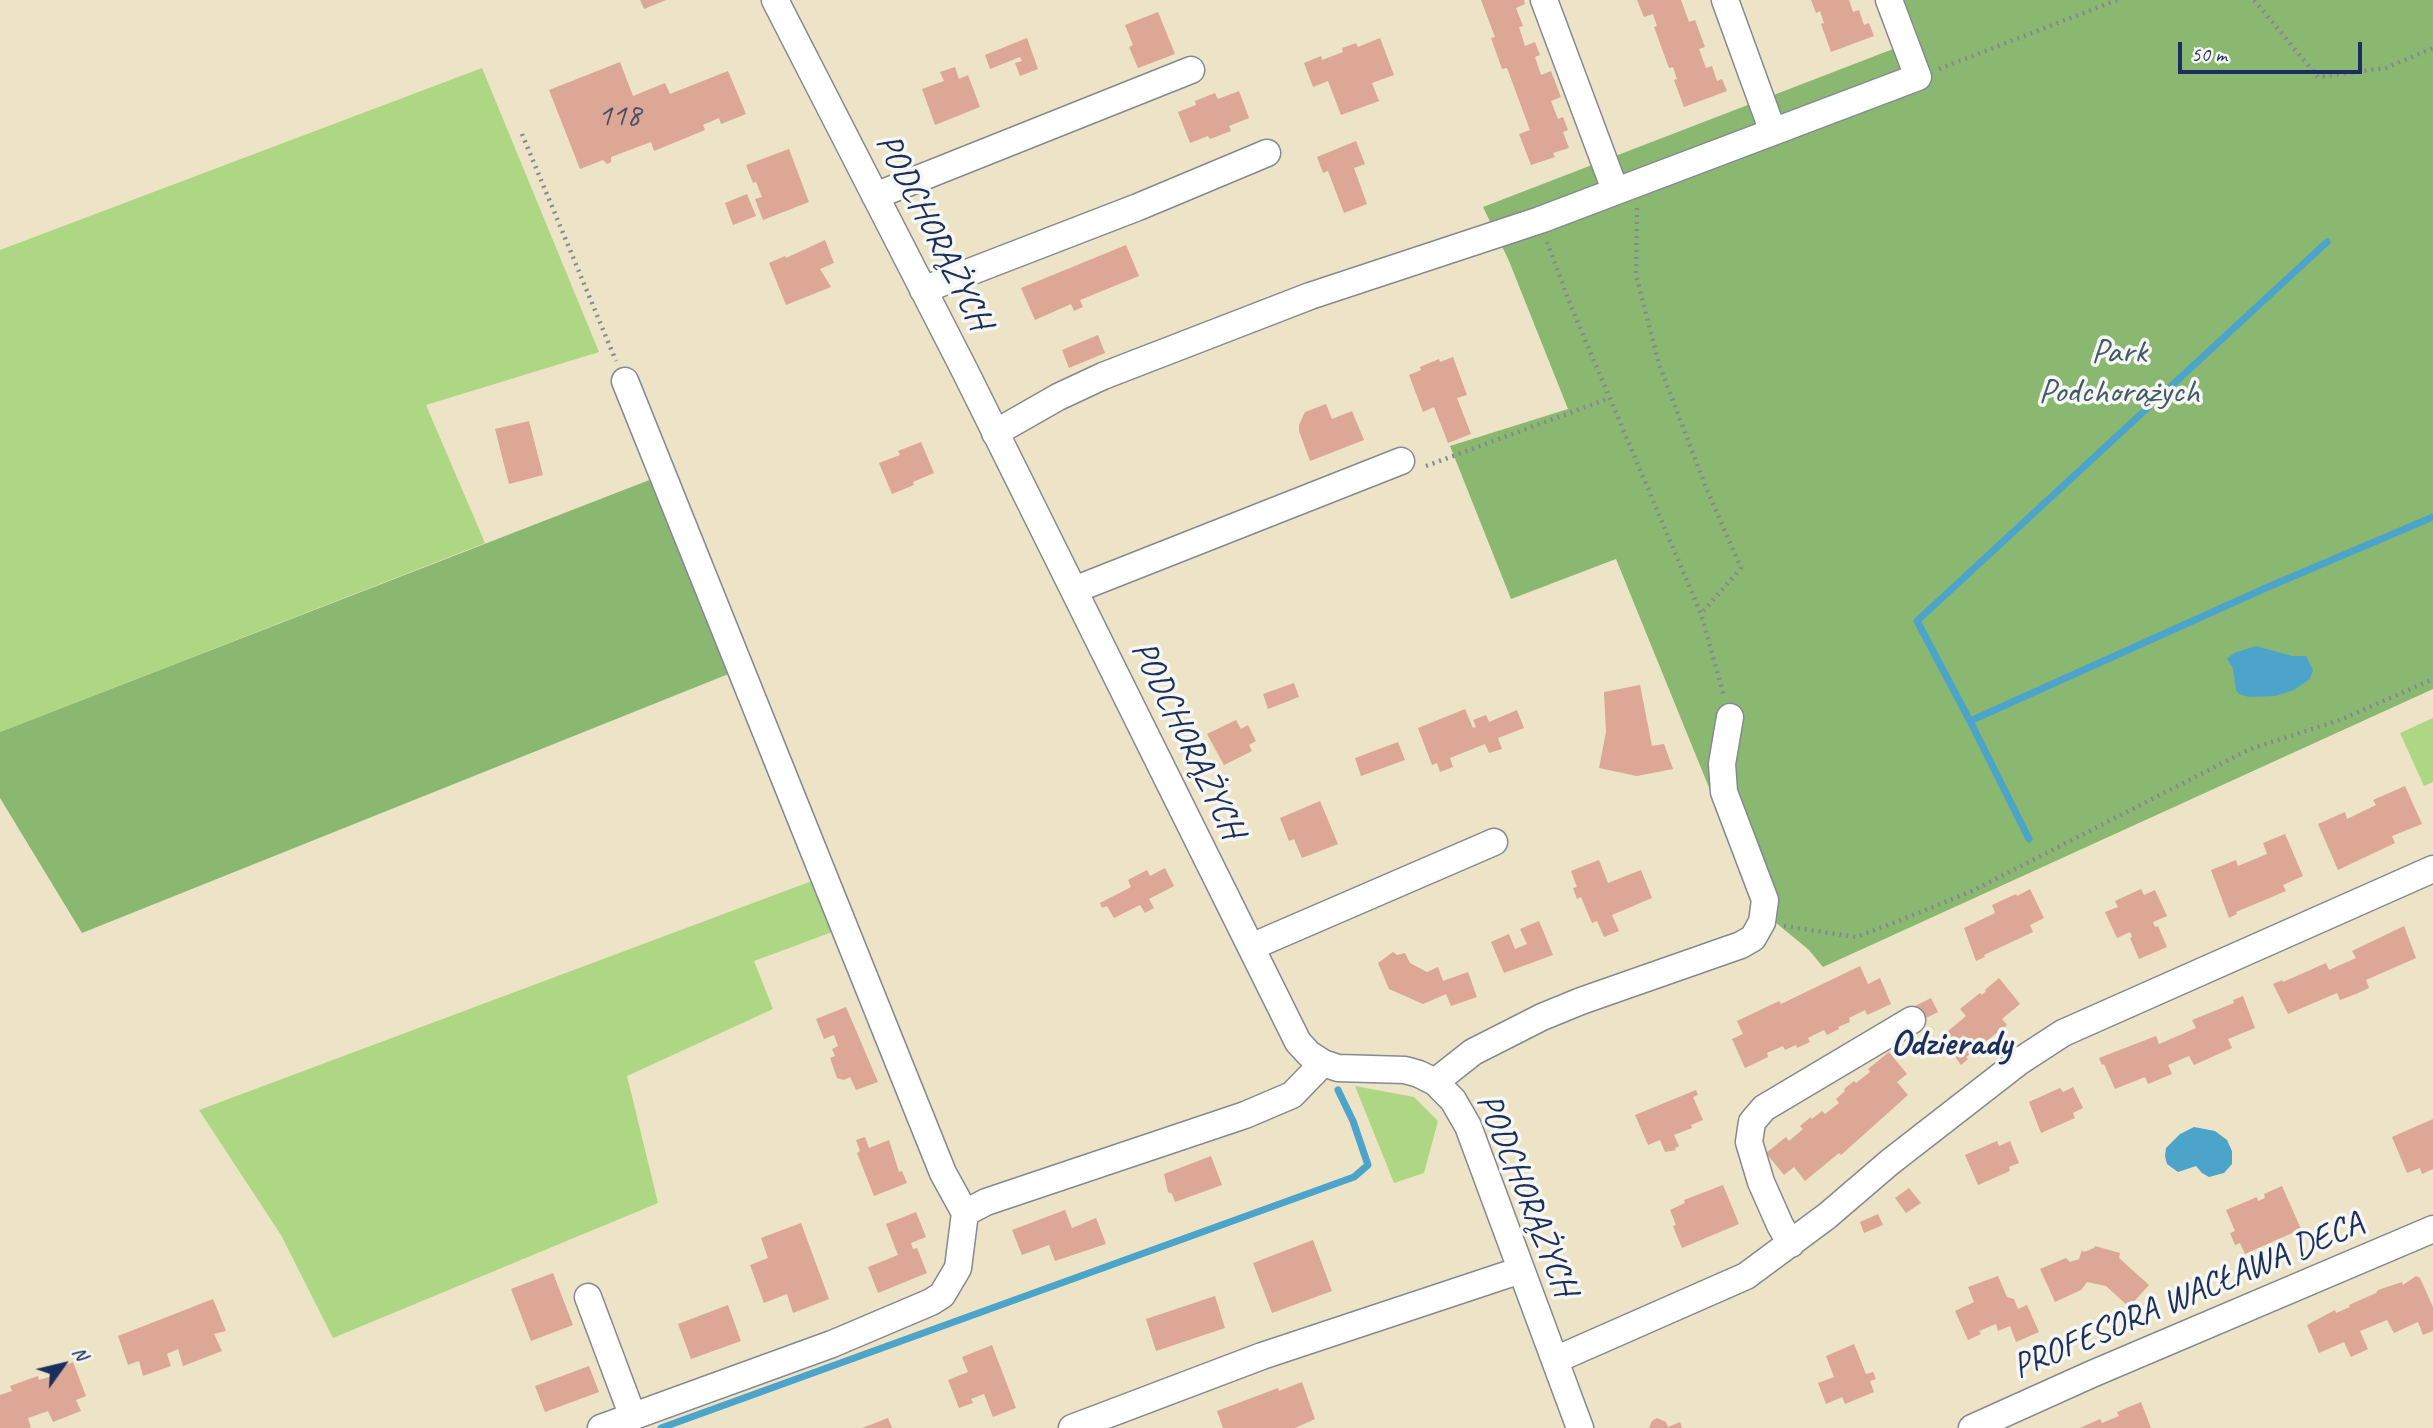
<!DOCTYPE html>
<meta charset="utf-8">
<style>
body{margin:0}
#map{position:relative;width:2433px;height:1428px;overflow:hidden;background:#ede3c6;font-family:Caveat,sans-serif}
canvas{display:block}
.north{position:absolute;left:28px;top:1330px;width:70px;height:70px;-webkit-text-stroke:5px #f6f6f2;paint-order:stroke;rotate:56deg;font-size:19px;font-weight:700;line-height:28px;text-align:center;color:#1b2f5e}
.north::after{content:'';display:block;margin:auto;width:24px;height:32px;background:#1b2f5e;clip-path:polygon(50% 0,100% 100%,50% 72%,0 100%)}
.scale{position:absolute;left:2178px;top:42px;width:184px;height:32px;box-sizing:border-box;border:4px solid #1b2f5e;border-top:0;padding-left:9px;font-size:21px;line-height:24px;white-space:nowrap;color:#1b2f5e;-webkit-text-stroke:5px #f6f6f2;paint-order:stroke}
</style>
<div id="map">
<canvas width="2433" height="1428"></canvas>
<div class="north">N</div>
<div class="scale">50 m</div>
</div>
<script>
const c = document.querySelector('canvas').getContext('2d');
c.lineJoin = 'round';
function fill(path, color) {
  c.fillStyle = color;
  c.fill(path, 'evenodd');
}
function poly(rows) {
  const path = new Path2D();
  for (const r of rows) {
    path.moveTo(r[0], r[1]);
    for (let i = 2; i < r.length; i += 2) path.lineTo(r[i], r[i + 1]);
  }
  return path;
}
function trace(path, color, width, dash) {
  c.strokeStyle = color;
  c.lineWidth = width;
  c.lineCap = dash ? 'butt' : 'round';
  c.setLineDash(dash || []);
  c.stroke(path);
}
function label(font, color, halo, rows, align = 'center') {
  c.font = font + ' Caveat,sans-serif';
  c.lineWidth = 7;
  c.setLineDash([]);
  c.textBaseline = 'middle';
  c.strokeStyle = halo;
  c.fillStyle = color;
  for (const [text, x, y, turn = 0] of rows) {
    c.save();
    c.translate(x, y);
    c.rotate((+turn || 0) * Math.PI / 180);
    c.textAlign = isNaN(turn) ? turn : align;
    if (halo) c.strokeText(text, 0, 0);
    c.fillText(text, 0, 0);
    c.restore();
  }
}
const green = poly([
 [482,68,599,352,426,405,485,543,0,732,0,250],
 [2433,718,2433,782,2424,786,2400,733],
 [812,881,835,931,754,961,773,1009,627,1076,658,1203,333,1338,281,1235,199,1110],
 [1355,1086,1414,1097,1438,1121,1424,1173,1394,1183]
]);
const forest = poly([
 [1904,0,2433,0,2433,689,1823,967,1809,950,1758,908,1616,559,1511,599,1450,446,1568,409,1509,261,1483,207,1919,39],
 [652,479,731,673,82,933,0,798,0,732]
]);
const water = poly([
 [2256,646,2292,656,2306,656,2313,670,2310,679,2294,690,2275,696,2249,697,2239,694,2236,690,2233,668,2227,659,2234,653],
 [2194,1127,2215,1131,2227,1140,2232,1151,2232,1164,2224,1173,2209,1177,2202,1173,2196,1166,2178,1172,2167,1164,2165,1156,2166,1148,2180,1134]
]);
const stream = poly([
 [1970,721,1917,621,2327,242],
 [2029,839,1970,721,2268,587,2433,517],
 [661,1428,1354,1177,1368,1165,1353,1121,1338,1090]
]);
const building = poly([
 [640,0,666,0,644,9],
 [1481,0,1524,0,1525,4,1516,8,1523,26,1519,27,1525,46,1535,42,1540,55,1535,57,1541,75,1551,71,1561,97,1551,101,1558,119,1563,117,1568,130,1563,132,1569,148,1553,153,1555,157,1531,165,1519,134,1530,130,1507,68,1502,69,1491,38,1495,37],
 [1637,0,1681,0,1689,22,1695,20,1705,47,1699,49,1706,68,1712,66,1717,81,1722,79,1727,91,1684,107,1674,80,1677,79,1673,67,1669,68,1654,27,1657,26,1653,14,1644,17],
 [1811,0,1849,0,1853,12,1859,10,1864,25,1869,23,1874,36,1831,52,1821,24,1824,23,1820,11,1816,13],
 [1158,12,1175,54,1138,68,1129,47,1133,45,1125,25],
 [1027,38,1038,69,1020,76,1015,63,1022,61,1020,57,990,69,985,55],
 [1380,38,1394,75,1372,83,1379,101,1341,115,1328,81,1313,87,1304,63,1321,56,1322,60,1343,52,1342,48,1356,43,1358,47],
 [620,62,633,96,665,83,670,94,728,71,746,114,721,124,719,118,703,125,705,130,654,151,651,142,611,157,611,162,607,164,603,160,580,169,549,90],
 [955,67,959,79,968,75,980,107,935,125,922,89,944,81,940,72],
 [1239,91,1249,118,1229,126,1231,131,1210,139,1208,136,1190,143,1178,112,1196,105,1195,101,1215,93,1218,99],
 [1356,141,1365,164,1354,168,1367,204,1344,213,1328,171,1323,173,1317,157],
 [789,149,809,202,763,220,755,199,762,197,756,182,753,183,746,165],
 [747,194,756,216,733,225,725,203],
 [825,240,834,263,820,269,831,287,786,305,769,263,785,256,786,258],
 [1126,245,1139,276,1080,300,1083,307,1074,311,1071,304,1035,320,1021,288],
 [1098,335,1105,353,1069,368,1062,350],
 [1453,357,1467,395,1457,398,1471,434,1448,443,1434,407,1423,412,1409,375,1421,370,1420,367,1439,359,1440,362],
 [1326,404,1332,419,1352,411,1364,440,1310,461,1299,431,1299,425,1305,412],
 [529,421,543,475,509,484,495,429],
 [921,442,934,473,913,482,914,485,892,494,879,463,900,455,898,451],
 [1294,683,1299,697,1268,709,1263,694],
 [1640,685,1652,746,1664,744,1673,769,1637,776,1599,768,1606,732,1604,692],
 [1465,709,1473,728,1476,727,1473,720,1486,715,1489,722,1517,710,1524,728,1498,738,1502,749,1489,753,1485,744,1450,758,1453,767,1440,772,1437,763,1432,765,1418,728],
 [1236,720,1241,729,1248,725,1256,741,1249,745,1252,751,1224,765,1207,734],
 [1398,742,1405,760,1361,776,1355,758],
 [2405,786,2422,824,2392,836,2395,843,2338,870,2318,824,2345,812,2347,819,2376,805,2373,800],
 [1320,801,1338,844,1302,858,1294,839,1289,841,1280,818],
 [2285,834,2303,876,2283,885,2286,891,2236,912,2237,914,2229,918,2211,870,2236,860,2238,866,2267,854,2263,843],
 [1599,860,1608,883,1641,870,1652,898,1612,915,1619,931,1604,937,1597,921,1592,923,1581,897,1577,899,1573,888,1577,887,1571,871],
 [1165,868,1174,886,1149,899,1154,908,1145,913,1140,905,1114,918,1107,906,1102,908,1100,903,1131,887,1128,880,1147,870,1150,876],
 [2030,889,2044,918,2030,925,2033,932,1984,955,1985,957,1976,961,1964,928,1995,913,1992,905,2016,894,2017,896],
 [2141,889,2144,895,2155,890,2167,916,2153,922,2155,927,2158,926,2167,947,2139,959,2130,938,2132,937,2130,932,2117,938,2105,912,2118,907,2115,901],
 [1539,921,1553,955,1504,973,1491,942,1509,934,1515,949,1527,944,1520,929],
 [2404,926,2416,958,2366,980,2369,988,2356,994,2340,1000,2337,993,2288,1014,2273,984,2282,980,2283,982,2326,963,2329,970,2356,958,2352,951],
 [1393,952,1397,955,1405,953,1410,963,1427,972,1438,967,1443,981,1468,972,1477,997,1451,1006,1446,994,1423,1004,1389,989,1378,963],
 [1860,966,1868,984,1880,978,1891,1004,1867,1015,1865,1010,1849,1018,1850,1022,1838,1027,1839,1029,1827,1035,1824,1030,1808,1038,1810,1042,1797,1048,1796,1045,1785,1050,1783,1046,1767,1053,1768,1057,1745,1068,1732,1039,1743,1034,1737,1021,1779,1001,1781,1004],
 [1999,978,2020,1004,2002,1019,2007,1025,1966,1057,1968,1059,1961,1065,1941,1037,1966,1016,1960,1009,1980,993,1982,995,1986,991,1985,990],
 [2243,996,2255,1028,2228,1039,2232,1048,2194,1065,2189,1056,2168,1065,2172,1074,2148,1084,2145,1077,2115,1089,2104,1064,2102,1065,2099,1058,2156,1036,2159,1044,2196,1028,2192,1020,2234,1003,2233,1000],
 [1931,998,1938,1012,1922,1020,1915,1006],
 [846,1007,878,1082,856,1090,850,1077,844,1080,837,1078,830,1058,835,1056,832,1049,838,1046,834,1035,824,1039,816,1019],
 [1889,1052,1907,1074,1897,1082,1908,1095,1841,1155,1839,1153,1805,1181,1794,1167,1784,1175,1766,1153,1786,1137,1789,1141,1803,1129,1800,1126,1811,1117,1812,1119,1822,1111,1825,1114,1839,1103,1836,1099,1845,1091,1844,1089,1854,1081,1856,1083,1870,1072,1868,1069],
 [2073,1087,2083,1108,2073,1113,2075,1118,2041,1133,2029,1102,2060,1088,2063,1092],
 [1696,1090,1698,1095,1693,1097,1703,1120,1691,1125,1692,1128,1674,1135,1679,1146,1675,1148,1676,1150,1665,1152,1660,1140,1648,1145,1635,1115],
 [2433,1119,2433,1169,2422,1174,2420,1168,2407,1173,2392,1137],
 [865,1137,869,1148,889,1140,899,1172,902,1171,907,1183,874,1196,857,1153,860,1151,856,1140],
 [1997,1141,1999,1146,2010,1141,2019,1163,2009,1167,2010,1171,1978,1185,1965,1155],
 [1211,1156,1222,1185,1175,1202,1172,1194,1168,1192,1164,1174],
 [1723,1185,1739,1224,1682,1248,1673,1226,1676,1225,1670,1210,1685,1203,1684,1200],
 [2282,1186,2301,1229,2245,1254,2240,1243,2235,1245,2230,1233,2235,1231,2226,1210,2257,1197,2258,1201,2265,1198,2264,1194],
 [1909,1188,1921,1203,1906,1213,1895,1198],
 [1065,1210,1072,1228,1096,1218,1106,1244,1055,1261,1049,1245,1022,1255,1012,1230],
 [916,1212,926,1237,911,1243,913,1249,917,1248,927,1273,878,1293,868,1267,898,1255,886,1224],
 [1878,1214,1883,1225,1864,1233,1860,1222],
 [801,1223,829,1299,793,1313,787,1294,764,1303,750,1265,768,1258,761,1238],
 [1313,1240,1332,1291,1272,1313,1253,1263],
 [2095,1246,2120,1253,2119,1258,2149,1285,2129,1307,2106,1286,2087,1282,2081,1290,2055,1302,2040,1269,2066,1258,2070,1262,2079,1259,2082,1250,2084,1252,2094,1248],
 [553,1273,573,1325,531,1341,511,1289],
 [1998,1276,2007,1297,2014,1299,2018,1309,2027,1305,2039,1332,2016,1342,2010,1326,1998,1331,1996,1324,1979,1331,1981,1334,1968,1340,1955,1311,1974,1302,1968,1287],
 [2416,1276,2420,1278,2433,1307,2433,1331,2423,1335,2418,1322,2394,1333,2387,1320,2360,1331,2368,1349,2351,1357,2344,1342,2319,1353,2307,1325,2335,1310,2336,1313,2350,1307,2349,1305,2376,1293,2378,1290,2402,1282,2403,1285],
 [1215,1296,1225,1328,1156,1351,1146,1319],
 [213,1299,226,1331,214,1334,222,1351,183,1366,178,1349,167,1354,171,1366,143,1376,139,1361,128,1365,118,1336],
 [728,1305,741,1341,691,1359,678,1324],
 [1854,1344,1866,1374,1873,1372,1876,1379,1870,1381,1874,1392,1845,1404,1842,1397,1826,1404,1818,1383,1834,1377,1826,1356],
 [992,1345,1016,1408,993,1417,984,1394,971,1399,973,1403,959,1408,948,1380,968,1372,962,1357],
 [73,1362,86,1396,76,1400,81,1411,53,1422,48,1411,28,1418,31,1428,0,1428,0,1395,12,1391,10,1386,38,1376,39,1380,59,1374,58,1368],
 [589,1366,599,1392,545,1412,535,1386],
 [1302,1382,1315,1419,1295,1428,1223,1428,1217,1411,1278,1388,1279,1391],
 [2141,1402,2151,1428,2080,1428,2100,1419,2102,1423,2119,1416,2117,1412],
 [888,1418,892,1428,862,1428],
 [1657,1418,1666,1422,1668,1427,1680,1422,1682,1428,1649,1428,1652,1421]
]);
const path = poly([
 [2254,0,2318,77,2386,68,2433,48],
 [1939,69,2117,0],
 [522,134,616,361],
 [1637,208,1636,275,1659,364,1705,485,1741,568,1701,614],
 [1547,242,1570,304,1701,614,1724,696],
 [1426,466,1610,398],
 [1784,926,1856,937,1896,922,1972,891,2250,749,2340,720,2433,679]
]);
const minor = poly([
 [775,0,965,371,1298,1042,1309,1054,1323,1063,1338,1068,1405,1070,1419,1074,1435,1082,1453,1100,1468,1126,1580,1428],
 [1544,0,1615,190],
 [1725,0,1773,132],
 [875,196,1191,70],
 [923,290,1138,207,1267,153],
 [625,381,943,1173,965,1213],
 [995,433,1058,397,1103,376,1310,296,1540,220,1918,77,1889,0],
 [1074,590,1401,461],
 [1251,947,1494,842],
 [1435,1082,1473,1052,1542,1017,1581,1001,1741,945,1753,938,1762,922,1765,900,1724,792,1722,764,1730,717],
 [1791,1244,1780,1225,1761,1182,1749,1142,1752,1122,1764,1108,1912,1020],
 [588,1297,633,1417],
 [1555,1360,1746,1276,1827,1216,1890,1162,2020,1061,2063,1033,2433,869],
 [601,1428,832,1344,931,1302,942,1295,958,1268,965,1213,986,1202,1245,1115,1292,1095,1323,1063],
 [1072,1428,1262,1356,1521,1270],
 [1972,1428,2092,1374,2433,1229]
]);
const numberNames = [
 ["118",619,117]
];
const streetNames = [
 ["PODCHORĄŻYCH",933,232,63],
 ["PODCHORĄŻYCH",1187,740,64],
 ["PODCHORĄŻYCH",1526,1195,68],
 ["PROFESORA WACŁAWA DECA",2188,1296,-23]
];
const parkNames = [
 ["Park",2119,353],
 ["Podchorążych",2119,393]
];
const neighbourhoodNames = [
 ["Odzierady",1951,1044]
];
fill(green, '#add782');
fill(forest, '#8ab870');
fill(water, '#4da4ca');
trace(stream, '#4da4ca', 7);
fill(building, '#dca794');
trace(minor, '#848992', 29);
trace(path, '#848992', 4.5, [2, 5]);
trace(minor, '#fff', 26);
label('32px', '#4b4d6c', null, numberNames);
label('35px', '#1b2f5e', '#f6f6f2', streetNames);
label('35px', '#405967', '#f6f6f2', parkNames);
label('bold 37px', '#1b2f5e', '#f6f6f2', neighbourhoodNames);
</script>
